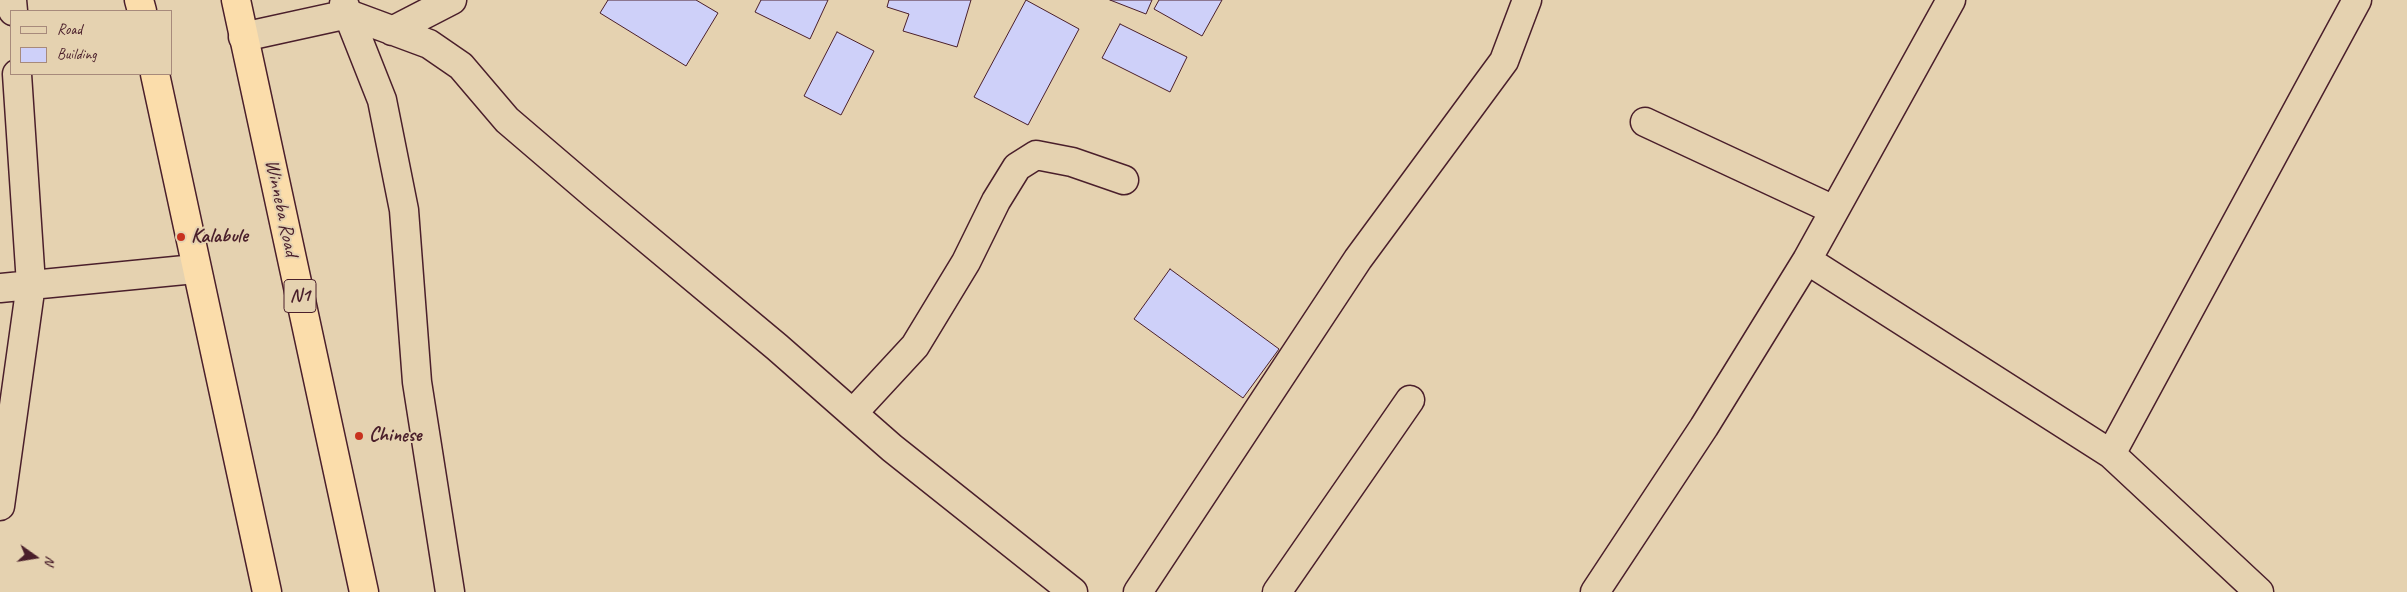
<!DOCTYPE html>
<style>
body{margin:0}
#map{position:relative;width:2407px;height:592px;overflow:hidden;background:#e5d2b0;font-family:Caveat,sans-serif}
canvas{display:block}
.legend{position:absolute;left:10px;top:10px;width:162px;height:65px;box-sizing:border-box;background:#e5d2b0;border:1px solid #a78a7b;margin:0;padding:6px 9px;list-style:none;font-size:15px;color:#4a1f2b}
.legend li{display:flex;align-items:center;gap:10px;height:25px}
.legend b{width:25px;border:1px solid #a78a7b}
.north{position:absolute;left:10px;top:532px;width:50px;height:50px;-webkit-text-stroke:4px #e5d2b0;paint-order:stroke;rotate:103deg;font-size:14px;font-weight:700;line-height:20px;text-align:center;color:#4a1f2b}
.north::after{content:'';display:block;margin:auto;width:18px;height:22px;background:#4a1f2b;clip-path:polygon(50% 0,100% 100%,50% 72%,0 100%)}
</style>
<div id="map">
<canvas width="2407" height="592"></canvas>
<ul class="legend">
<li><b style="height:6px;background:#e5d2b0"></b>Road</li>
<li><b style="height:14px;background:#ced0f9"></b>Building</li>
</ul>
<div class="north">N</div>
</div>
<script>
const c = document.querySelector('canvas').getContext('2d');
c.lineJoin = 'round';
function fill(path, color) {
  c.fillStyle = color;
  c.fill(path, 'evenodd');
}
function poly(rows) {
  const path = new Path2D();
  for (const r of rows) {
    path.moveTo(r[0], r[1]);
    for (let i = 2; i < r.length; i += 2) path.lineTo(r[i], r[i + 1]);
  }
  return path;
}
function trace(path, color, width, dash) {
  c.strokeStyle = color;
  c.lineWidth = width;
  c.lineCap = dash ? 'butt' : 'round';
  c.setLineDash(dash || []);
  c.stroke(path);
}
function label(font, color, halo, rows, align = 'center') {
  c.font = font + ' Caveat,sans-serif';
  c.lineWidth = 4;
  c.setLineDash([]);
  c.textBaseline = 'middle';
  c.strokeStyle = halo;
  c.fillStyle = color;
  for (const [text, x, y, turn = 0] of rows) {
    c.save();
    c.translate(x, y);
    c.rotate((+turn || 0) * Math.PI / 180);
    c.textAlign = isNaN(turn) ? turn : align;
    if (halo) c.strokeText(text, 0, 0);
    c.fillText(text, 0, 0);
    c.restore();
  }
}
const building = poly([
 [608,0,696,0,718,13,686,66,600,13,608,0],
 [761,0,828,0,810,39,755,12,761,0],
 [889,0,971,0,957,47,903,31,909,14,887,7,889,0],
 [1026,0,1079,29,1028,125,974,97,1026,0],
 [1110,0,1152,0,1146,14,1110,0],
 [1159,0,1222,0,1202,36,1154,9,1159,0],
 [1120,24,1187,57,1170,92,1102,58,1120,24],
 [837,32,874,51,841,115,804,96,837,32],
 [1170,269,1279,349,1243,398,1134,319,1170,269]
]);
const minor = poly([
 [12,0,13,11],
 [344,4,382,100,404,210,417,382,450,592],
 [392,31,452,0],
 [243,37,348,14,429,44,461,66,507,120,597,197,777,347,892,448,1073,592],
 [1645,122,1834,210],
 [1807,260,2111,454,2259,592],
 [0,288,195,269],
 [853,413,915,346,966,262,996,201,1017,167,1036,155,1072,162,1124,180],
 [2111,454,2357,0],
 [0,506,31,284,17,74],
 [1138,592,1358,259,1504,61,1527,0],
 [1277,592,1410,400],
 [1595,592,1704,427,1807,260,1951,0]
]);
const highway = poly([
 [139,0,142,11],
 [236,0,364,592],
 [155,74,267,592]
]);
const markers = [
 [181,237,5,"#c8321e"],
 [359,436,5,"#c8321e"]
];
const shields = [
 [300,296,32]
];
const shieldNames = [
 ["N1",300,296]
];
const streetNames = [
 ["Winneba Road",281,208,78]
];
const poiNames = [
 ["Kalabule",191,237],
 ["Chinese",369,436]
];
fill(building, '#ced0f9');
trace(building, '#4a1f2b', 1);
trace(minor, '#4a1f2b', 31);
trace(highway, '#4a1f2b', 31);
trace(minor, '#e5d2b0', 28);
trace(highway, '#fbddab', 28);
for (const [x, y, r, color] of markers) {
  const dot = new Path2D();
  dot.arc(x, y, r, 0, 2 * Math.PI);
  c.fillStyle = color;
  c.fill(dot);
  trace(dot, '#e5d2b0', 2);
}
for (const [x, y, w] of shields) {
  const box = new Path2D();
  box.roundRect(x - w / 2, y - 16.5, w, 33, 4);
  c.fillStyle = '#e5d2b0';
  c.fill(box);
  trace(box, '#4a1f2b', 1);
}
label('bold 19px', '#4a1f2b', null, shieldNames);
label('20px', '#4a1f2b', '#e5d2b0', streetNames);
label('bold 20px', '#4a1f2b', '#e5d2b0', poiNames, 'left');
</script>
